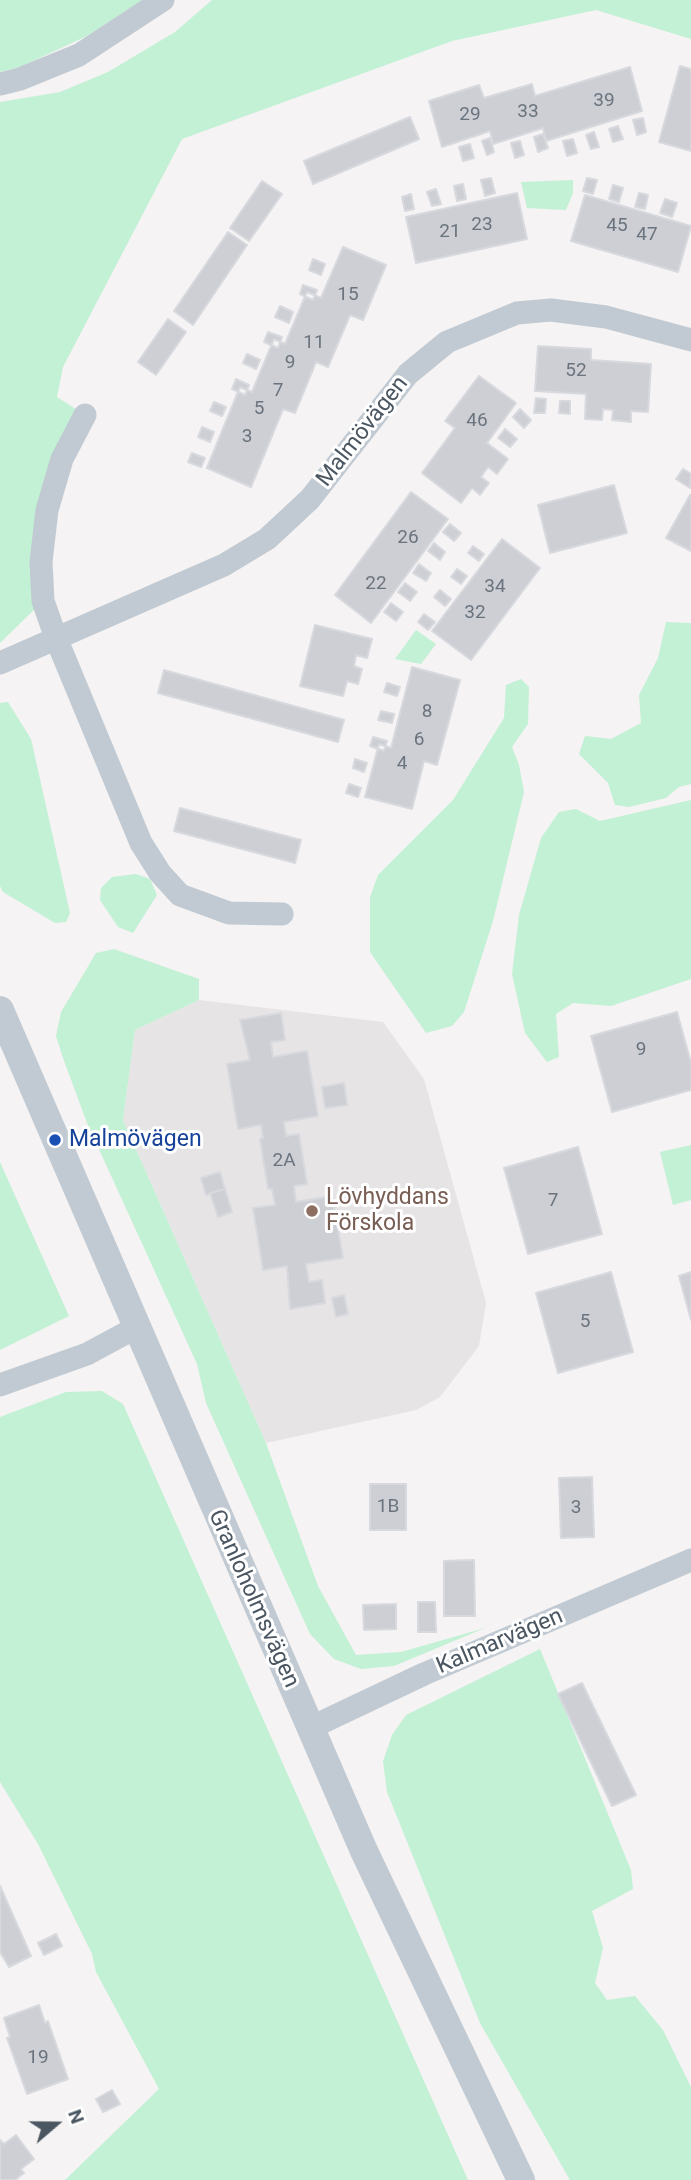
<!DOCTYPE html>
<meta charset="utf-8">
<style>
body{margin:0}
#map{position:relative;width:691px;height:2180px;overflow:hidden;background:#f5f3f3;font-family:Roboto,sans-serif}
canvas{display:block}
.north{position:absolute;left:21px;top:2089px;width:70px;height:70px;-webkit-text-stroke:5px #fff;paint-order:stroke;rotate:70deg;font-size:19px;font-weight:700;line-height:28px;text-align:center;color:#4a5661}
.north::after{content:'';display:block;margin:auto;width:24px;height:32px;background:#4a5661;clip-path:polygon(50% 0,100% 100%,50% 72%,0 100%)}
</style>
<div id="map">
<canvas width="691" height="2180"></canvas>
<div class="north">N</div>
</div>
<script>
const c = document.querySelector('canvas').getContext('2d');
c.lineJoin = 'round';
function fill(path, color) {
  c.fillStyle = color;
  c.fill(path, 'evenodd');
}
function poly(rows) {
  const path = new Path2D();
  for (const r of rows) {
    path.moveTo(r[0], r[1]);
    for (let i = 2; i < r.length; i += 2) path.lineTo(r[i], r[i + 1]);
  }
  return path;
}
function trace(path, color, width, dash) {
  c.strokeStyle = color;
  c.lineWidth = width;
  c.lineCap = dash ? 'butt' : 'round';
  c.setLineDash(dash || []);
  c.stroke(path);
}
function label(font, color, halo, rows, align = 'center') {
  c.font = font + ' Roboto,sans-serif';
  c.lineWidth = 6;
  c.setLineDash([]);
  c.textBaseline = 'middle';
  c.strokeStyle = halo;
  c.fillStyle = color;
  for (const [text, x, y, turn = 0] of rows) {
    c.save();
    c.translate(x, y);
    c.rotate((+turn || 0) * Math.PI / 180);
    c.textAlign = isNaN(turn) ? turn : align;
    if (halo) c.strokeText(text, 0, 0);
    c.fillText(text, 0, 0);
    c.restore();
  }
}
const education = poly([
 [199,1000,383,1022,424,1079,486,1303,479,1346,440,1397,416,1410,266,1443,123,1120,135,1030]
]);
const green = poly([
 [0,0,143,0,87,36,20,67,0,72],
 [212,0,691,0,691,39,596,10,452,41,182,139,63,367,57,397,85,415,54,486,43,601,0,643,0,102,60,92,108,72,175,32],
 [573,180,573,193,566,210,527,208,521,182],
 [666,622,691,623,691,784,679,787,666,798,629,807,615,805,608,783,579,754,585,736,611,739,641,723,639,695,658,658],
 [416,630,436,644,421,664,395,659],
 [521,679,529,687,528,724,512,747,519,765,524,792,493,921,464,1012,452,1026,426,1033,370,952,370,897,378,875,453,800,504,718,506,685],
 [8,702,31,739,70,913,66,922,55,923,3,892,0,886,0,703],
 [691,800,691,979,611,1006,573,1003,556,1014,559,1057,547,1062,525,1033,512,974,519,915,541,838,559,812,576,809,600,821],
 [136,874,150,879,157,895,133,933,118,927,100,900,101,888,112,877],
 [114,949,199,979,199,1000,135,1030,123,1120,266,1443,318,1586,356,1655,401,1652,485,1628,394,1666,361,1669,334,1659,310,1634,206,1403,197,1364,87,1123,63,1058,56,1036,61,1012,96,953],
 [691,1145,691,1200,673,1205,660,1152],
 [0,1162,69,1316,0,1350],
 [102,1391,123,1404,468,2180,65,2180,159,2089,96,1972,92,1954,38,1844,0,1782,0,1417,66,1392],
 [540,1649,631,1870,633,1889,592,1911,603,1948,595,1983,607,2000,635,1996,663,2030,691,2087,691,2180,570,2180,480,2023,387,1792,383,1761,392,1735,406,1715]
]);
const building = poly([
 [680,66,691,69,691,151,659,142,680,66],
 [630,67,642,111,546,141,543,128,493,144,490,131,442,147,429,101,479,85,484,98,532,84,535,96,630,67],
 [410,117,419,139,313,184,304,161,410,117],
 [643,118,646,132,637,135,633,120,643,118],
 [618,126,623,139,613,142,609,129,618,126],
 [594,132,599,147,591,149,586,135,594,132],
 [543,134,548,148,538,152,534,137,543,134],
 [490,138,494,152,487,155,482,141,490,138],
 [573,139,577,153,567,156,563,141,573,139],
 [520,141,524,155,515,158,511,143,520,141],
 [470,144,474,158,463,161,459,147,470,144],
 [491,178,495,193,485,196,481,180,491,178],
 [587,178,597,180,593,194,583,191,587,178],
 [262,181,282,194,249,241,230,228,262,181],
 [463,184,466,199,457,201,454,186,463,184],
 [613,185,623,188,619,202,609,199,613,185],
 [436,189,441,204,432,206,427,192,436,189],
 [517,193,527,239,416,263,406,217,517,193],
 [639,193,648,195,645,209,635,207,639,193],
 [411,194,414,209,405,211,402,197,411,194],
 [585,195,691,226,678,272,571,241,585,195],
 [665,199,677,203,672,217,660,213,665,199],
 [228,232,247,245,193,325,174,311,228,232],
 [343,247,386,265,363,320,350,315,328,367,316,362,295,413,283,409,251,487,207,468,240,387,252,392,274,339,285,344,307,292,321,298,343,247],
 [313,259,325,264,321,275,309,270,313,259],
 [303,285,317,290,313,300,300,294,303,285],
 [280,306,293,312,289,323,275,317,280,306],
 [168,319,186,332,156,375,138,362,168,319],
 [268,332,282,337,278,348,264,342,268,332],
 [538,346,591,349,591,360,651,364,648,412,631,411,631,422,612,420,613,410,603,409,602,420,585,419,586,394,535,391,538,346],
 [247,354,260,360,256,369,243,363,247,354],
 [479,376,516,403,487,443,508,459,497,474,488,467,481,477,489,483,480,495,472,488,461,503,422,473,455,428,445,421,479,376],
 [236,379,249,385,245,395,232,389,236,379],
 [536,398,546,399,545,413,534,413,536,398],
 [560,401,570,401,570,414,559,413,560,401],
 [214,402,226,407,222,416,210,411,214,402],
 [520,409,531,420,524,428,513,417,520,409],
 [202,427,214,432,210,442,198,437,202,427],
 [505,429,517,439,510,447,498,438,505,429],
 [192,453,205,458,201,467,188,462,192,453],
 [683,469,691,474,690,488,676,479,683,469],
 [614,485,627,533,550,553,538,505,614,485],
 [411,492,448,519,371,623,335,595,411,492],
 [690,495,691,496,691,551,666,538,690,495],
 [450,524,461,533,454,541,443,532,450,524],
 [502,539,540,568,471,660,432,631,502,539],
 [434,543,445,552,440,560,428,551,434,543],
 [473,546,484,554,479,561,468,553,473,546],
 [419,564,431,573,426,581,413,573,419,564],
 [457,569,467,576,461,584,451,577,457,569],
 [405,583,417,592,410,601,398,592,405,583],
 [440,590,451,599,445,606,434,597,440,590],
 [391,603,403,612,396,621,384,612,391,603],
 [424,614,435,622,428,630,418,622,424,614],
 [315,625,372,639,367,658,356,655,354,666,362,669,358,684,347,681,343,696,300,686,315,625],
 [412,667,460,680,437,765,424,761,412,809,365,797,379,744,391,748,412,667],
 [164,670,344,720,338,742,158,693,164,670],
 [387,683,400,687,397,696,384,692,387,683],
 [381,711,394,714,392,723,378,720,381,711],
 [373,737,387,741,384,751,370,746,373,737],
 [355,759,367,763,364,772,353,768,355,759],
 [349,784,361,788,358,797,346,793,349,784],
 [180,808,301,840,295,863,174,831,180,808],
 [677,1012,691,1063,691,1090,612,1112,591,1036,677,1012],
 [281,1013,285,1040,271,1042,273,1057,307,1051,318,1116,284,1122,286,1136,299,1134,307,1184,294,1186,296,1202,332,1196,343,1258,306,1264,309,1282,322,1280,325,1303,290,1309,287,1266,263,1270,253,1208,275,1205,272,1189,268,1189,260,1139,263,1138,261,1125,238,1129,227,1064,250,1060,240,1020,281,1013],
 [344,1083,347,1105,325,1108,322,1087,344,1083],
 [578,1147,602,1234,528,1254,504,1168,578,1147],
 [220,1172,225,1189,206,1195,201,1178,220,1172],
 [225,1189,232,1212,218,1217,210,1193,225,1189],
 [611,1272,633,1352,558,1373,536,1293,611,1272],
 [691,1272,691,1320,679,1276,691,1272],
 [344,1295,348,1314,336,1317,332,1298,344,1295],
 [592,1477,594,1537,561,1538,559,1478,592,1477],
 [370,1484,406,1484,406,1530,370,1530,370,1484],
 [474,1560,475,1616,444,1616,444,1561,474,1560],
 [418,1602,435,1602,436,1632,418,1632,418,1602],
 [396,1604,396,1629,364,1630,363,1605,396,1604],
 [582,1683,636,1795,612,1806,558,1694,582,1683],
 [0,1886,31,1956,9,1967,0,1952,0,1886],
 [56,1934,62,1946,44,1955,38,1943,56,1934],
 [39,2005,45,2023,48,2021,68,2079,27,2094,7,2038,10,2037,4,2018,39,2005],
 [112,2090,120,2104,103,2112,96,2099,112,2090],
 [16,2135,34,2159,21,2169,24,2173,15,2180,0,2180,0,2140,4,2144,16,2135]
]);
const minor = poly([
 [0,84,20,79,79,55,163,0],
 [85,415,62,459,47,510,41,562,43,601,56,638,141,843,160,873,180,895,229,913,282,914],
 [0,663,224,565,267,539,310,499,408,374,447,342,517,313,551,310,606,317,691,340],
 [0,1385,87,1354,137,1327],
 [310,1728,424,1674,691,1560]
]);
const tertiary = poly([
 [0,1010,364,1851,521,2180]
]);
const markers = [
 [55,1140,7,"#1a4fb4"],
 [312,1211,7,"#8d6e63"]
];
const numberNames = [
 ["39",604,101],
 ["33",528,112],
 ["29",470,115],
 ["23",482,225],
 ["45",617,226],
 ["21",450,232],
 ["47",647,235],
 ["15",348,295],
 ["11",314,343],
 ["9",290,363],
 ["52",576,371],
 ["7",278,391],
 ["5",259,409],
 ["46",477,421],
 ["3",247,437],
 ["26",408,538],
 ["22",376,584],
 ["34",495,587],
 ["32",475,613],
 ["8",427,712],
 ["6",419,740],
 ["4",402,764],
 ["9",641,1050],
 ["2A",284,1161],
 ["7",553,1201],
 ["5",585,1322],
 ["1B",388,1507],
 ["3",576,1508],
 ["19",38,2058]
];
const streetNames = [
 ["Malmövägen",363,432,-52],
 ["Granloholmsvägen",253,1599,66],
 ["Kalmarvägen",500,1642,-23]
];
const transitNames = [
 ["Malmövägen",69,1140]
];
const educationNames = [
 ["Lövhyddans",326,1198],
 ["Förskola",326,1224]
];
fill(education, '#e6e4e5');
fill(green, '#c3f1d5');
fill(building, '#cdcfd5');
trace(building, '#d7d9de', 2);
trace(minor, '#c1cad2', 23);
trace(tertiary, '#c1cad2', 28);
for (const [x, y, r, color] of markers) {
  const dot = new Path2D();
  dot.arc(x, y, r, 0, 2 * Math.PI);
  c.fillStyle = color;
  c.fill(dot);
  trace(dot, '#fff', 2.5);
}
label('19px', '#6b747e', null, numberNames);
label('23px', '#4a5661', '#fff', streetNames);
label('23px', '#164399', '#fff', transitNames, 'left');
label('23px', '#785e54', '#fff', educationNames, 'left');
</script>
